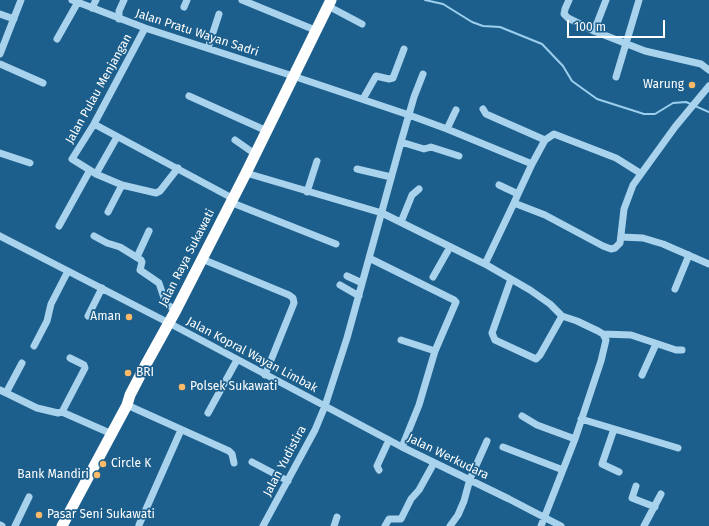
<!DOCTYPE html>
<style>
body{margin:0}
#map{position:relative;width:709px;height:526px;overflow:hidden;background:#1d5f8c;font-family:"Fira Sans",sans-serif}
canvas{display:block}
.scale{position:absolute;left:567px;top:20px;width:98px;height:18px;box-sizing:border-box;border:2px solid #fff;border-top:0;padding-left:5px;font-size:12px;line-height:14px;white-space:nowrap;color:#fff;-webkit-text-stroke:3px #1d5f8c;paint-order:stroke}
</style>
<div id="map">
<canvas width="709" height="526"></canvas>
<div class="scale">100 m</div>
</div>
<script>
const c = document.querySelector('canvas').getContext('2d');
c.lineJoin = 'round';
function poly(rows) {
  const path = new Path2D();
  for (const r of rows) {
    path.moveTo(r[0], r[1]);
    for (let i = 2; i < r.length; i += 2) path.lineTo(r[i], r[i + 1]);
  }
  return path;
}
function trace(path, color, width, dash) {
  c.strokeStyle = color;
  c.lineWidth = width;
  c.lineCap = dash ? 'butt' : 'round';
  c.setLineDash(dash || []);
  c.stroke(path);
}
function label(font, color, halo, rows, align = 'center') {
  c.font = font + ' "Fira Sans",sans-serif';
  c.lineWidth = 3.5;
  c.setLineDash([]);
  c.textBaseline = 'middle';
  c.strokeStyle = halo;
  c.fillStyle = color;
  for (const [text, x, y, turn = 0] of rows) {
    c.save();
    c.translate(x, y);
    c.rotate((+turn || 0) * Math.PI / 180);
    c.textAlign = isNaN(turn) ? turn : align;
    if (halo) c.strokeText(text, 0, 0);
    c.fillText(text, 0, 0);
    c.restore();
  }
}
const stream = poly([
 [425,0,443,4,472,22,483,26,500,27,542,44,563,66,572,81,597,99,644,114,655,114,673,103,686,102,709,112]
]);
const minor = poly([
 [72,0,145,28,293,76,409,115,447,129,532,164],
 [242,0,315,30],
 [569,0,565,9,564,14,568,18,594,31],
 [606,0,594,31,645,51,701,64,709,70],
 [328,6,362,24],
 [184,7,187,0],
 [92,8,96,0],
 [0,14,14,19],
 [119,19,119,11,124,0],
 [145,28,94,124,72,159,96,174,122,185,156,193,160,191,178,168],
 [57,39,78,2],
 [208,48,219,14],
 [0,54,21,0],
 [0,64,43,83],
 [616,77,639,0],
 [189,96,267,131],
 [363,99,376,76,389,79,393,78,404,49],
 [483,109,486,114,545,140],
 [94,124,232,198],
 [447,129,456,110],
 [235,140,255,154],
 [401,142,424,149,431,147,459,156],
 [0,153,30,163],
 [357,169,391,177],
 [246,173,382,213,485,264,514,203,545,215,603,246,611,249,615,248,620,243,624,209,633,185,675,127,709,86],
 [96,174,117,137],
 [499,185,518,194],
 [307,192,317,161],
 [230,202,336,244],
 [514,203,518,194,532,164,545,140,554,134,616,158,640,173],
 [108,212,122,185],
 [401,222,412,195,419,189],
 [59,226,90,170],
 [0,236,169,323,402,447,509,499,561,526],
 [94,236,107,243,120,247,141,260,142,262,140,270,159,283,166,304,176,310],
 [621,237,643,238,663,244,709,264],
 [137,257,149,231],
 [369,258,454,300,456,302,435,351,419,405,402,447],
 [202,259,289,295,293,298,294,303,265,375],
 [485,264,530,290,550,304,562,316,577,321,598,331,603,334,606,340,601,361,575,439,541,526],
 [347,276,362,283],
 [433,277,450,247],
 [511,279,492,333,495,340,536,359,540,355,562,316],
 [340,285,359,296],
 [675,289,689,255],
 [88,316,102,288],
 [603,334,631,335,676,350,682,350],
 [401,340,435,351],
 [34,346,47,321,51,304,68,271],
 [642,375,656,344],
 [0,390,37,408,58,413,62,412,112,434],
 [6,393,22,363],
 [127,405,229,451,232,454,234,463],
 [62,412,85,368,84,365,70,358],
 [208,413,237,360],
 [522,416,537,425,575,439],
 [581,419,678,448],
 [614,429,602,464,619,472],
 [503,447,563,470],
 [252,462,288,481],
 [379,470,377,466,389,440],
 [636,486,632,498,655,507],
 [0,525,2,526],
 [139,525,181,430],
 [15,526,29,497],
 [263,526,315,430,325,406,347,338,401,142,414,97,423,74],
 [334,526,337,517],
 [385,526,389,519,401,519,411,499,419,490,434,463],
 [450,526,458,515,464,501,470,479,487,441],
 [644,526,661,494]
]);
const highway = poly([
 [62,526,127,405,130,395,145,366,176,310,246,173,331,0]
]);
const markers = [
 [692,85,4,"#fdba67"],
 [129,317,4,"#fdba67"],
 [128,373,4,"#fdba67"],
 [182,387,4,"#fdba67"],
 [103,464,4,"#fdba67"],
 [97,475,4,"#fdba67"],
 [39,515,4,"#fdba67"]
];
const streetNames = [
 ["Jalan Pratu Wayan Sadri",197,33,18],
 ["Jalan Pulau Menjangan",99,89,-61],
 ["Jalan Raya Sukawati",187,258,-63],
 ["Jalan Kopral Wayan Limbak",252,355,28],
 ["Jalan Werkudara",448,457,26],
 ["Jalan Yudistira",285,461,-62]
];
const poiNames = [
 ["Warung",684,85,"right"],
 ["Aman",121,317,"right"],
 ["BRI",136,373],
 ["Polsek Sukawati",190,387],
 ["Circle K",111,464],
 ["Bank Mandiri",89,475,"right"],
 ["Pasar Seni Sukawati",47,515]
];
trace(stream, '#9ccfee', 2);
trace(minor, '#a9d2ed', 7);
trace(highway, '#fff', 11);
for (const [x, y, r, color] of markers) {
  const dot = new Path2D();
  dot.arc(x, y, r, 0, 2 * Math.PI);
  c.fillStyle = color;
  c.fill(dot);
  trace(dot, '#1d5f8c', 1.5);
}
label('12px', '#fff', '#1d5f8c', streetNames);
label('12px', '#fff', '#1d5f8c', poiNames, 'left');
</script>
